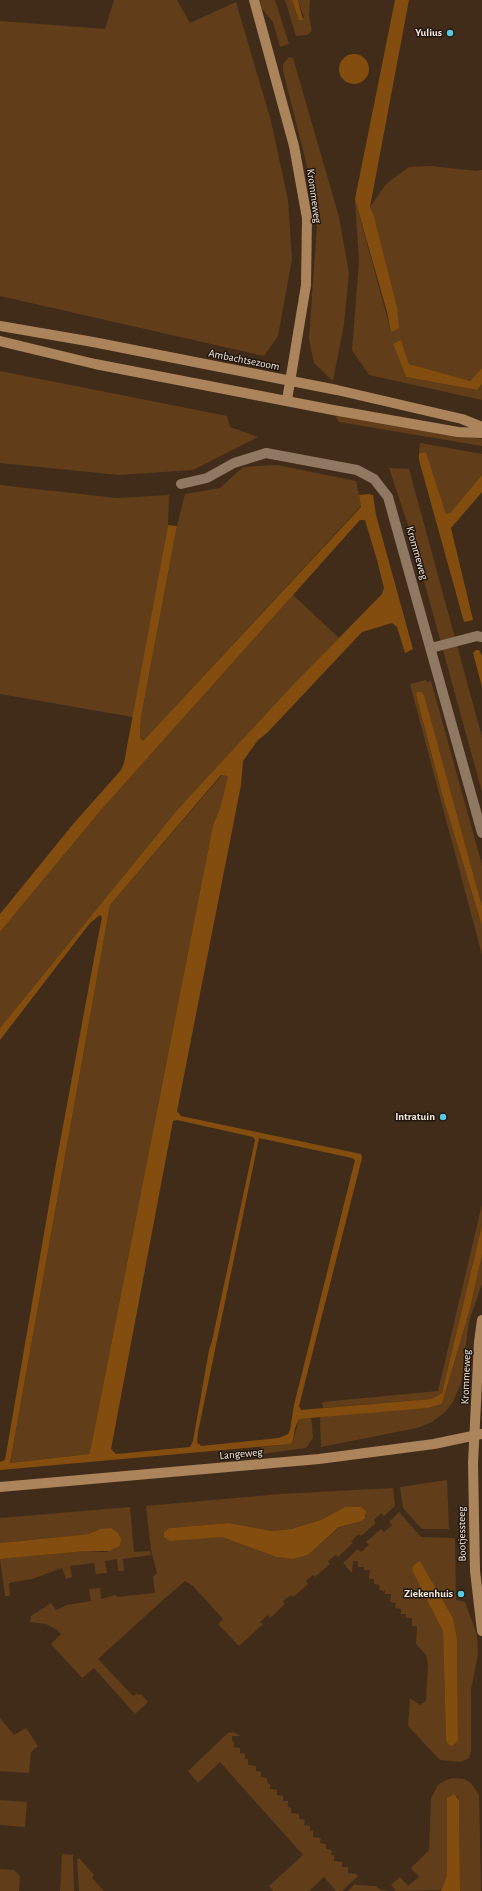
<!DOCTYPE html>
<style>
body{margin:0}
canvas{display:block;background:#402c18}
</style>
<canvas width="482" height="1891"></canvas>
<script>
const c = document.querySelector('canvas').getContext('2d');
c.lineJoin = 'round';
function fill(path, color) {
  c.fillStyle = color;
  c.fill(path, 'evenodd');
}
function poly(rows) {
  const path = new Path2D();
  for (const r of rows) {
    if (r.length === 3) {
      path.moveTo(r[0] + r[2], r[1]);
      path.arc(r[0], r[1], r[2], 0, 2 * Math.PI);
      continue;
    }
    path.moveTo(r[0], r[1]);
    for (let i = 2; i < r.length; i += 2) path.lineTo(r[i], r[i + 1]);
  }
  return path;
}
function trace(path, color, width, dash) {
  c.strokeStyle = color;
  c.lineWidth = width;
  c.lineCap = dash ? 'butt' : 'round';
  c.setLineDash(dash || []);
  c.stroke(path);
}
function label(font, color, halo, rows, align = 'center') {
  c.font = font + ' "Alegreya Sans",sans-serif';
  c.lineWidth = 3;
  c.setLineDash([]);
  c.textBaseline = 'middle';
  c.strokeStyle = halo;
  c.fillStyle = color;
  for (const [text, x, y, turn = 0] of rows) {
    c.save();
    c.translate(x, y);
    c.rotate((+turn || 0) * Math.PI / 180);
    c.textAlign = isNaN(turn) ? turn : align;
    if (halo) c.strokeText(text, 0, 0);
    c.fillText(text, 0, 0);
    c.restore();
  }
}
const green = poly([
 [114,0,177,0,190,23,236,2,271,121,288,200,292,259,278,336,264,356,0,296,0,21,105,29],
 [260,0,275,0,289,44,280,47,273,22,262,9],
 [285,0,292,0,299,19,304,17,298,0,310,0,309,16,312,31,307,35,296,36],
 [289,57,293,58,339,217,349,273,344,324,333,381,314,363,309,339,317,226,310,178,283,71,283,64],
 [431,166,477,171,482,170,482,368,470,381,445,375,409,364,401,341,393,344,406,377,477,390,482,384,482,400,369,375,352,350,359,262,355,199,391,332,397,307,374,216,370,207,387,183,409,167],
 [0,371,227,416,230,427,258,437,193,470,119,475,0,463],
 [337,414,482,439,482,446,339,422,336,418],
 [420,443,482,454,482,475,450,513,446,514,426,452,419,453],
 [277,465,356,481,361,506,143,741,140,737,141,717,177,526,185,494,220,488,243,467],
 [389,468,409,469,482,737,482,792,411,534],
 [0,485,117,498,169,495,168,525,133,717,0,694],
 [293,595,339,638,178,809,0,1028,0,932,101,810],
 [426,680,427,682,431,681,482,865,482,906,424,695,422,692,418,692,416,695,442,794,482,926,482,955,410,684],
 [222,775,228,776,220,808,213,825,91,1447,89,1454,10,1463,110,905],
 [482,1204,482,1225,442,1393,431,1399,323,1408,322,1402,438,1391],
 [482,1255,482,1284,469,1321,461,1383,453,1402,445,1412,432,1422,417,1428,321,1447,320,1418,322,1416,428,1408,442,1404,470,1309],
 [311,1416,313,1438,306,1448,261,1454,261,1447,290,1444,293,1441,299,1419],
 [447,1480,449,1529,422,1529,403,1508,400,1487],
 [393,1488,395,1506,384,1516,381,1513,374,1520,376,1523,361,1536,359,1534,351,1541,353,1543,338,1557,336,1555,328,1561,330,1564,315,1577,313,1575,306,1581,308,1584,293,1597,291,1595,283,1601,285,1604,270,1618,268,1615,260,1622,263,1624,239,1646,218,1624,223,1619,193,1586,185,1581,163,1600,98,1659,133,1696,138,1693,139,1695,141,1694,148,1702,135,1714,94,1668,82,1678,51,1644,61,1634,56,1629,46,1624,30,1622,31,1616,51,1603,56,1610,67,1605,91,1601,89,1589,100,1588,101,1599,116,1595,117,1597,155,1593,153,1577,157,1573,151,1550,146,1506,280,1494],
 [345,1507,366,1515,365,1518,362,1521,340,1527,308,1555,293,1559,276,1557,222,1537,164,1532,169,1528,229,1523,272,1531,291,1529,321,1520],
 [130,1507,134,1552,150,1551,151,1555,123,1559,124,1571,118,1571,117,1559,105,1561,107,1573,96,1574,94,1563,70,1566,72,1577,66,1579,62,1568,32,1579,9,1583,10,1596,5,1596,0,1559,86,1551,106,1552,116,1549,100,1529,89,1534,0,1543,0,1518],
 [399,1512,421,1537,455,1538,456,1600,465,1602,477,1635,478,1654,471,1690,471,1751,469,1758,461,1762,440,1760,408,1726,410,1698,420,1705,426,1701,428,1664,426,1655,416,1644,417,1626,412,1626,412,1618,406,1618,406,1614,401,1614,401,1609,395,1608,396,1603,390,1602,391,1594,385,1594,385,1591,379,1590,380,1585,374,1584,374,1579,369,1579,370,1570,364,1570,364,1567,358,1567,358,1561,353,1561,352,1573,343,1563,358,1549,361,1552,369,1545,366,1542,381,1529,384,1532,392,1525,389,1522],
 [420,1561,453,1618,457,1638,458,1741,446,1740,443,1631],
 [0,1718,14,1735,26,1728,38,1746,31,1752,29,1773,0,1771],
 [233,1732,241,1736,232,1736,232,1741,234,1742,234,1747,240,1748,240,1753,245,1754,245,1759,248,1759,248,1765,256,1766,256,1771,261,1772,261,1777,267,1778,267,1783,270,1784,270,1789,277,1790,277,1795,283,1796,283,1801,288,1801,288,1807,291,1808,291,1813,299,1814,299,1819,305,1820,304,1825,310,1826,310,1831,313,1831,313,1837,321,1838,320,1843,326,1844,326,1849,332,1850,331,1855,334,1855,334,1861,342,1862,342,1867,348,1867,348,1873,356,1874,358,1876,342,1891,336,1891,324,1877,309,1891,273,1891,269,1886,303,1855,220,1762,198,1783,188,1771,228,1733],
 [453,1778,464,1779,471,1783,479,1795,481,1891,460,1891,459,1800,458,1796,447,1798,447,1876,442,1890,396,1891,391,1885,400,1877,408,1886,419,1877,411,1868,429,1850,431,1798,438,1785,446,1780],
 [0,1800,27,1802,25,1827,0,1825],
 [62,1854,73,1855,74,1891,60,1891],
 [79,1858,94,1875,92,1878,104,1891,79,1891,77,1859],
 [0,1869,14,1870,20,1876,19,1891,0,1891],
 [356,1883,356,1885,376,1886,381,1890,389,1891,348,1891]
]);
const water = poly([
 [292,0,298,0,303,20,299,20],
 [395,0,409,0,370,207,374,216,397,307,399,328,391,332,387,312,355,199],
 [354,69,15],
 [401,340,409,364,470,381,482,368,482,384,477,390,406,377,393,344],
 [426,452,446,514,450,513,482,475,482,492,451,528,473,620,464,622,419,460,419,453],
 [368,494,373,495,376,515,413,649,405,653,397,627,392,623,362,632,267,733,258,740,243,761,241,785,177,1111,181,1116,361,1154,362,1158,299,1406,301,1410,431,1399,442,1393,482,1225,482,1255,470,1309,442,1404,428,1408,299,1419,295,1428,293,1441,290,1444,0,1470,0,1462,5,1460,56,1164,96,948,102,917,100,915,90,923,0,1040,0,1028,178,809,293,685,382,594,384,588,377,560,365,520,360,520,101,810,0,932,0,914,74,823,121,770,124,763,168,525,177,526,141,717,140,737,143,741,361,507,359,495],
 [221,775,228,776,220,808,213,825,91,1447,89,1454,10,1463,110,905],
 [177,1120,253,1137,255,1140,212,1341,209,1350,193,1441,190,1447,116,1454,111,1449,173,1121],
 [259,1138,352,1158,355,1160,294,1405,290,1430,288,1434,279,1438,201,1446,197,1442,198,1432],
 [476,650,479,650,482,656,482,687,473,653],
 [417,692,422,692,424,695,434,731,482,906,482,926,442,794,416,695],
 [345,1507,361,1507,366,1511,365,1518,362,1521,339,1527,308,1555,293,1559,276,1557,222,1537,170,1541,164,1537,164,1532,169,1528,229,1523,272,1531,291,1529,321,1520],
 [111,1528,118,1533,121,1539,120,1546,110,1551,86,1551,0,1559,0,1543,89,1534,100,1529],
 [420,1561,453,1618,457,1638,458,1741,452,1746,448,1744,446,1740,443,1631,412,1570,413,1566],
 [454,1794,459,1800,460,1887,460,1891,441,1891,447,1876,447,1798]
]);
const street = poly([
 [181,484,207,478,234,463,266,453,357,470,374,479,388,497,482,833],
 [431,648,477,636,482,637]
]);
const secondary = poly([
 [254,0,294,146,307,218,306,285,287,400],
 [0,326,93,342,337,390,462,419,482,427],
 [0,341,95,364,333,410,458,432,482,433],
 [482,1320,479,1342,473,1463,475,1571,482,1631],
 [0,1487,319,1459,434,1444,482,1434]
]);
const markers = [
 [450,33,4,"#57c9e2"],
 [443,1117,4,"#57c9e2"],
 [461,1594,4,"#57c9e2"]
];
const poiNames = [
 ["Yulius",442,33],
 ["Intratuin",435,1117],
 ["Ziekenhuis",453,1594]
];
const streetNames = [
 ["Krommeweg",314,196,82],
 ["Ambachtsezoom",244,360,11],
 ["Krommeweg",417,553,74],
 ["Krommeweg",466,1377,-88],
 ["Langeweg",241,1454,-5],
 ["Bootjessteeg",462,1534,-91]
];
fill(green, '#613d19');
fill(water, '#824d0e');
trace(street, '#907963', 10);
trace(secondary, '#ab845c', 10);
for (const [x, y, r, color] of markers) {
  const dot = new Path2D();
  dot.arc(x, y, r, 0, 2 * Math.PI);
  c.fillStyle = color;
  c.fill(dot);
  trace(dot, '#20160e', 1.5);
}
label('bold 11px', '#f6e9dd', '#20160e', poiNames, 'right');
label('11px', '#f6e9dd', '#20160e', streetNames);
</script>
